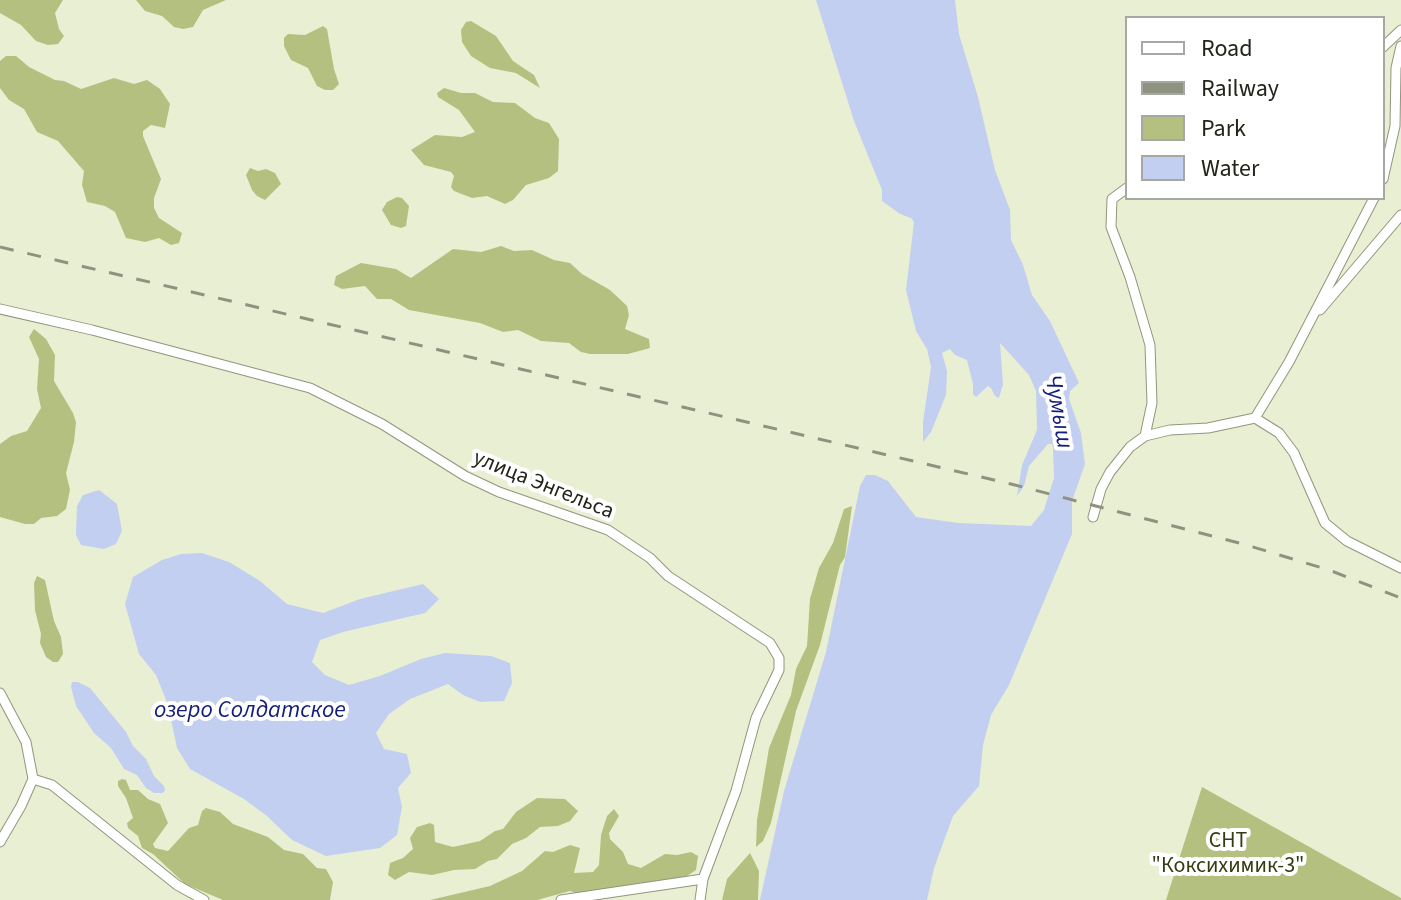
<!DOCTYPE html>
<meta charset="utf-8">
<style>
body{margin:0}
#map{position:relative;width:1401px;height:900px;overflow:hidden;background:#e9efd3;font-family:"Source Sans 3",sans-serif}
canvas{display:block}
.legend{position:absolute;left:1125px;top:16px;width:260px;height:184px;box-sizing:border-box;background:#fff;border:2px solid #a7a8a4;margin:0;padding:10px 14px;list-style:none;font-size:24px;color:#23251b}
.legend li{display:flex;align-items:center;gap:16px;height:40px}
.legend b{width:40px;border:2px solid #a7a8a4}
</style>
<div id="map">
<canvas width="1401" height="900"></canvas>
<ul class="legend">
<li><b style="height:10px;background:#fff"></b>Road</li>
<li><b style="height:10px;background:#8e937f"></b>Railway</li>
<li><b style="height:22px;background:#b4c080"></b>Park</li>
<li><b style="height:22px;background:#c2cff1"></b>Water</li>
</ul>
</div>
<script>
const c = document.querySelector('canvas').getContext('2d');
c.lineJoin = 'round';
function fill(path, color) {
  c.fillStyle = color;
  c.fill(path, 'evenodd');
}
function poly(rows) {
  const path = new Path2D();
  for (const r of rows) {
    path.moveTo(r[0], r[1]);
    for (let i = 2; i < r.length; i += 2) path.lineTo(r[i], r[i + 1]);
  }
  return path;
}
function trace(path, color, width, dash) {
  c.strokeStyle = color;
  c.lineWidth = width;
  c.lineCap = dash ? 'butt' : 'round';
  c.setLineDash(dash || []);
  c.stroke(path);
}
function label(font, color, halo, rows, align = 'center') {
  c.font = font + ' "Source Sans 3",sans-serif';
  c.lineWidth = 8;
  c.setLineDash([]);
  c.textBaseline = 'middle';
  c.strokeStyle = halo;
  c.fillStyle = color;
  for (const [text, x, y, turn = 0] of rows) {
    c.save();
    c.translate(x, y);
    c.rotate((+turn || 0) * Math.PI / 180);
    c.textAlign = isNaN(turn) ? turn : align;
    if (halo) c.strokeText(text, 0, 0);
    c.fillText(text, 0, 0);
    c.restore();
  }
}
const green = poly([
 [0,0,63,0,55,13,59,29,64,36,58,44,48,45,36,41,21,25,0,13],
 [136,0,226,0,203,10,193,27,183,29,174,27,162,16,145,11],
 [471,21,496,36,513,61,534,75,540,88,516,73,490,68,471,56,462,42,461,30,466,22],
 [323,26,327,29,334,69,339,84,333,90,325,90,317,86,308,68,291,60,284,46,284,38,288,34,305,35],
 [6,56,16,56,29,67,55,80,64,81,81,89,114,78,134,84,147,80,160,89,170,104,165,128,151,125,143,131,143,136,161,179,154,198,154,208,159,218,182,233,179,243,171,245,159,238,145,242,126,238,115,212,105,206,87,202,82,185,84,171,58,141,37,132,24,109,9,100,0,88,0,61],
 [444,88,461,93,475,93,493,102,515,103,535,118,549,123,559,139,558,171,549,178,526,185,513,200,505,204,487,196,472,198,454,191,451,187,454,176,451,172,424,165,411,150,435,135,462,137,475,132,459,110,438,97,437,93],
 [250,168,258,171,266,169,275,173,281,184,265,200,257,196,252,190,246,175],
 [397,197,402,198,409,206,406,226,401,228,391,225,382,210,387,202],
 [501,246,514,251,532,250,554,260,570,263,582,274,610,290,627,306,629,315,625,329,649,339,650,348,628,354,590,354,581,352,569,343,541,341,518,330,503,332,480,323,409,310,391,299,377,299,365,286,342,289,334,285,336,276,361,263,396,269,411,278,453,249,481,252],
 [34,329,46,339,55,355,54,381,73,413,76,422,74,442,66,473,70,490,66,509,57,516,41,518,34,524,25,524,0,517,0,444,11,436,27,431,41,408,37,389,39,359,29,337],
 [852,506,845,557,840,565,820,645,796,711,771,823,763,841,756,847,757,820,769,748,791,695,796,669,807,646,810,599,819,568,833,543,844,509],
 [37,576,45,580,54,621,61,637,63,654,58,662,53,662,46,657,40,643,41,634,35,610,34,583],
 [122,779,126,780,130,790,138,790,148,799,160,804,168,823,153,844,155,848,168,851,189,828,198,825,202,811,206,808,220,812,233,824,268,837,284,850,303,854,317,868,326,869,333,882,330,900,223,900,185,884,153,854,142,848,138,836,128,828,127,823,133,818,126,798,118,786,118,781],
 [1202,787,1401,898,1401,900,1166,900],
 [537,798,565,799,578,811,570,821,558,826,540,827,526,838,512,844,497,859,488,861,475,869,454,870,432,875,409,872,395,880,388,875,390,863,403,858,413,849,410,838,417,827,430,823,434,825,435,842,453,847,480,841,495,831,503,829,516,812],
 [614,809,619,816,609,833,610,839,623,852,628,864,641,868,665,854,677,855,691,852,698,856,696,870,684,878,583,895,570,891,537,900,430,900,490,886,522,871,545,851,553,852,570,845,580,848,574,873,593,872,599,865,601,835,607,816],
 [750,853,759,871,758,900,722,900,727,879]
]);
const water = poly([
 [816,0,955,0,959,34,978,97,995,170,1010,210,1011,240,1023,265,1032,295,1050,321,1079,383,1070,391,1069,399,1081,433,1085,464,1072,501,1072,534,1009,685,991,715,983,745,979,786,953,816,934,868,927,900,760,900,784,791,826,652,860,486,866,475,875,475,888,481,916,517,958,523,1031,526,1044,510,1054,478,1053,448,1052,444,1048,444,1029,466,1024,486,1017,496,1022,465,1037,430,1036,391,1029,375,1000,343,1003,384,999,398,995,396,991,388,988,386,976,397,973,394,973,384,967,360,955,355,950,349,942,353,947,371,946,395,931,432,923,442,923,422,931,367,927,349,916,331,906,290,914,222,911,218,900,214,882,201,882,190,854,121],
 [99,490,117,504,122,531,116,544,104,549,81,545,76,535,77,506,83,495],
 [202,553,229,562,260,581,287,604,323,613,360,599,423,584,439,599,425,613,343,632,320,640,312,662,325,675,349,685,380,676,421,659,445,653,491,656,510,663,512,683,504,701,480,702,463,695,448,684,410,699,389,714,376,733,384,749,407,754,411,773,398,788,402,807,397,835,380,848,326,856,292,840,267,816,244,799,190,769,177,748,168,705,156,675,139,654,125,604,133,577,162,560,181,554],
 [72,682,78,682,90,688,126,732,133,746,146,759,154,776,164,786,165,790,163,793,154,793,146,788,137,775,124,769,111,748,94,733,76,706,71,687]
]);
const street = poly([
 [1383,47,1401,30],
 [1383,179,1395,126,1396,68,1401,46],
 [1127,188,1112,199,1111,227,1130,277,1150,345,1152,403,1145,436],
 [0,309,92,330,310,388,382,424,465,476,499,492,608,530,650,558,668,576,770,643,779,658,779,670,756,718,736,791,703,879,700,900],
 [1320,310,1401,215],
 [1255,418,1289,362,1374,198],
 [1093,517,1101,489,1110,472,1130,447,1145,436,1170,430,1208,428,1255,418,1279,433,1294,453,1325,523,1347,541,1401,568],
 [0,693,26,742,33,779,21,806,0,842],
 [33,779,52,785,177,885,204,900],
 [561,900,703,879]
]);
const rail = poly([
 [0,247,1011,484,1243,544,1329,570,1401,598]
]);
const streetNames = [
 ["улица Энгельса",543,486,22]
];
const parkNames = [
 ["СНТ",1228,842],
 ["\"Коксихимик-3\"",1228,867]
];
const waterNames = [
 ["Чумыш",1057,412,80],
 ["озеро Солдатское",250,712]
];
fill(green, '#b4c080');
fill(water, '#c2cff1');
trace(street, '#91967c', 11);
trace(street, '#fff', 9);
trace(rail, '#8e937f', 3, [14, 14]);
label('22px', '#23251b', '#fff', streetNames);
label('22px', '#353b12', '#fff', parkNames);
label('italic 24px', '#131d7a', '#fff', waterNames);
</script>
